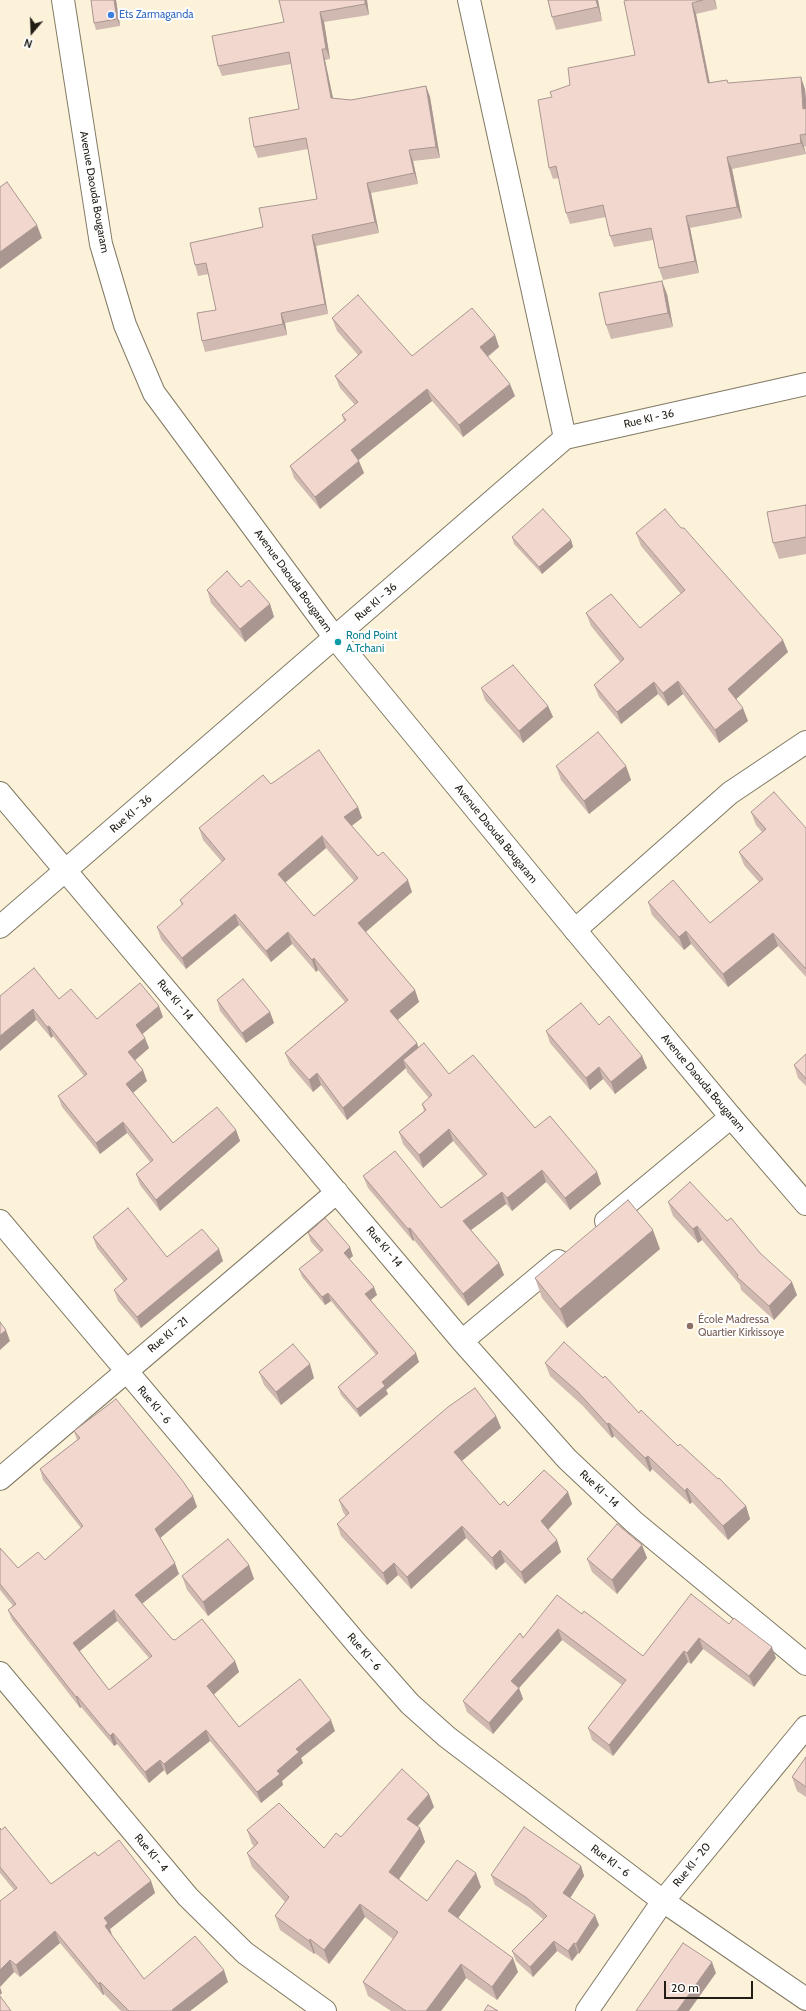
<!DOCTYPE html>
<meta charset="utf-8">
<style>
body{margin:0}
#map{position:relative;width:806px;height:2011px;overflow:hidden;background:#fcf2da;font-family:Cabin,sans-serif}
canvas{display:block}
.north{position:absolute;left:12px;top:12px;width:40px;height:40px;-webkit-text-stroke:3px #fff;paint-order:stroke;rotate:199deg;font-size:11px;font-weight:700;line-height:16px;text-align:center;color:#211d15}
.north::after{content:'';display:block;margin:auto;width:14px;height:18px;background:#211d15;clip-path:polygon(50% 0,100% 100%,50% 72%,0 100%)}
.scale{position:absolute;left:664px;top:1981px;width:89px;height:18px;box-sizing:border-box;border:2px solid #211d15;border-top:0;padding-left:5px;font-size:12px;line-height:14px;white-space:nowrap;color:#211d15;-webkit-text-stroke:3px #fff;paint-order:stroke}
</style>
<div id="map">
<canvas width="806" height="2011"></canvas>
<div class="north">N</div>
<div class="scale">20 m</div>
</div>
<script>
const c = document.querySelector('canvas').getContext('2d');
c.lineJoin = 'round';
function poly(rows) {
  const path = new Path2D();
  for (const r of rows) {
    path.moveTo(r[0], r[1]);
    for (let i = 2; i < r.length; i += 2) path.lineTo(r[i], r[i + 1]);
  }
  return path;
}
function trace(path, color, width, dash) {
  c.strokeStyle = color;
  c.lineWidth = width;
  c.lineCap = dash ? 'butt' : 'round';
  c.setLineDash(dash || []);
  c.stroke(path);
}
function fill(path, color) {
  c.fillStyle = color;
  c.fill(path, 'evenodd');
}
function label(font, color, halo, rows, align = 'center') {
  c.font = font + ' Cabin,sans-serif';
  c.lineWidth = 4;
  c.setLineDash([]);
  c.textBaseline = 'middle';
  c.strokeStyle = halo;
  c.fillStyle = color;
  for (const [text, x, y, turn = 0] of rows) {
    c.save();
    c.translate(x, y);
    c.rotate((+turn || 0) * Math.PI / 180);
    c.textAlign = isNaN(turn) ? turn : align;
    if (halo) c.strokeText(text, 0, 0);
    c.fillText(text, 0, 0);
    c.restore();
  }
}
const minor = poly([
 [469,0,565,438],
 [0,793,462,1341,567,1459,634,1522,806,1664],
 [0,927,565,438,806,384],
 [575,930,730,793,806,742],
 [0,1221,357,1644,410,1704,447,1737,663,1901,806,1999],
 [606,1221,731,1117],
 [462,1341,558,1261],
 [0,1479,337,1192],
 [0,1673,188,1897,245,1953,325,2011],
 [587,2011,663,1901,806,1727]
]);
const tertiary = poly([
 [63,0,101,244,125,325,154,393,335,638,575,930,731,1117,806,1204]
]);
const wall = poly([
 [116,0,120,26,96,30,94,23],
 [279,0,367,0,369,15,324,22,330,59,325,60,333,98,351,100,426,86,430,97,440,158,413,161,418,184,371,193,379,233,316,246,328,314,285,323,287,335,205,352,202,341,216,310,209,274,198,276,195,265,263,227,317,199,308,149,258,158,254,147,299,109,291,64,222,76,218,66,284,22],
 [548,0,598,0,602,21,556,30,552,17],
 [628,0,715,0,717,9,696,14,710,83,727,80,728,83,805,89,806,100,806,146,804,147,806,154,732,169,742,218,690,228,699,273,663,280,659,268,653,240,614,247,610,236,606,217,570,224,566,213,559,178,553,179,549,168,552,97,570,85,635,55],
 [667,294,673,327,611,339,606,325],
 [332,318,412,356,495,335,499,347,488,357,515,396,463,437,432,401,358,460,364,473,320,509,294,478,290,466,344,421,342,415,355,405,340,388,335,376,358,355,337,331],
 [806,505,806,554,779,559,773,543],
 [636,533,788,652,736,699,748,721,719,743,683,694,668,706,658,694,621,724,599,697,594,685,620,662,591,626,586,613,640,628,681,594,641,546],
 [512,537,571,540,573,547,542,574,514,544],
 [241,587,270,604,274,617,245,642,211,603,207,590],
 [481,688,548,706,553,717,523,743,485,700],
 [556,766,626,766,631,780,589,814,561,780],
 [271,784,358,807,362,818,352,826,378,856,412,892,366,932,415,990,419,1002,397,1020,418,1047,449,1074,535,1128,597,1172,601,1184,570,1210,546,1182,512,1211,506,1204,471,1230,499,1263,504,1275,468,1306,414,1240,413,1241,368,1188,363,1176,441,1208,483,1176,453,1141,423,1168,403,1144,399,1132,424,1111,422,1104,429,1098,407,1072,406,1068,347,1120,321,1085,313,1092,290,1065,285,1053,345,1002,318,970,316,972,292,944,271,962,239,925,186,969,161,939,157,927,182,906,180,900,222,862,203,840,199,828],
 [326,848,354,881,314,916,285,883],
 [751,812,806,828,806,977,778,946,728,987,691,944,684,950,652,915,648,902,710,923,759,882,744,865,739,852,762,832,756,825],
 [0,996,59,999,97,1019,163,1017,142,1034,149,1048,135,1060,147,1081,133,1093,173,1143,236,1130,240,1141,160,1211,140,1185,136,1174,150,1162,127,1133,100,1154,62,1107,58,1096,84,1076,53,1036,51,1038,36,1020],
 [217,1000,270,1012,274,1023,246,1043,220,1011],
 [599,1025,642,1056,647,1068,615,1094,603,1079,590,1090,550,1043,546,1031],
 [806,1054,806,1086,798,1078,794,1065],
 [668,1202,727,1221,760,1253,797,1295,774,1320,741,1290,740,1285,702,1240,698,1243,673,1216],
 [308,1233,353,1256,349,1259,377,1295,371,1300,419,1362,386,1390,388,1394,360,1417,341,1395,338,1387,376,1355,331,1301,325,1305,302,1277,299,1269,320,1252,311,1242],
 [93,1237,167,1257,223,1261,141,1328,118,1301,114,1290,124,1282,97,1248],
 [660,1249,567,1328,542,1298,535,1278],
 [545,1363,639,1413,746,1506,750,1519,728,1540,692,1502,690,1504,652,1469,650,1472,614,1436,612,1438,583,1406,550,1376],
 [259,1372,314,1378,281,1405,264,1385],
 [496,1416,501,1428,462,1461,500,1505,508,1506,568,1492,572,1504,548,1530,557,1540,561,1552,525,1584,505,1562,496,1570,466,1538,411,1589,398,1575,387,1585,341,1536,337,1524,346,1516,343,1512,339,1500],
 [74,1431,193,1496,197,1507,160,1538,179,1574,142,1604,172,1639,235,1661,239,1672,213,1695,239,1727,335,1731,301,1758,303,1763,282,1781,283,1785,261,1803,210,1741,167,1775,164,1770,149,1783,117,1744,114,1746,81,1707,80,1708,12,1620,8,1610,13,1606,0,1590,0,1548,18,1568,45,1560,81,1528,43,1480,40,1469,77,1440],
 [117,1621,149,1658,109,1690,80,1651],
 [642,1545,647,1558,617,1594,592,1572,587,1559],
 [249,1565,254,1579,208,1616,187,1590,182,1576],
 [582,1614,643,1656,729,1624,776,1658,754,1687,703,1649,691,1664,688,1662,613,1756,592,1740,588,1728,622,1685,562,1640,519,1688,523,1699,493,1734,467,1712,463,1701,523,1638],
 [806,1757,806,1797,797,1791,792,1777],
 [434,1807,417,1826,420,1828,425,1842,399,1879,427,1901,481,1887,458,1918,518,1972,497,2000,466,1978,441,2011,391,2011,368,1996,363,1982,393,1939,365,1917,329,1964,315,1953,314,1954,280,1930,275,1916,285,1902,252,1867,247,1853,254,1846,252,1844,247,1830,324,1848,341,1837],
 [0,1828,51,1884,98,1856,151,1881,155,1893,110,1929,112,1935,144,1979,228,1982,190,2011,121,2011,104,1994,103,1995,60,1943,20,1977,14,1972,0,1987,14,1890,0,1873],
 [581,1866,584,1876,570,1898,599,1925,579,1954,578,1953,572,1961,557,1951,533,1977,516,1961,512,1951,543,1919,530,1908,495,1885,491,1875]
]);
const shadedWall = poly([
 [114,0,116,0,120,26,117,19],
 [365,0,367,0,369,15,365,4],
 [596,0,598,0,602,21],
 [714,0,715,0,717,9],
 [692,3,696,14,712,95,708,83],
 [320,12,324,22,330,59,326,49],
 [322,49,325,60,335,108,331,98],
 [801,77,805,89,806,100,806,116,803,109],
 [426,86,430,97,440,158,436,147],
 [800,135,804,147,806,154,801,143],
 [409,150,413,161,418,184,414,173],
 [727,157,732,169,742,218,737,207],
 [367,183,371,193,379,233,375,222],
 [686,216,690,228,699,273,695,261],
 [37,225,42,238,0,269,0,252],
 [312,235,316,246,328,314,325,304],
 [662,281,667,294,673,327,668,313],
 [281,313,285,323,287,335,283,324],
 [495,335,499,347,484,359,480,347],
 [510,384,515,396,463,437,459,425],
 [427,389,432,401,355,463,351,450],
 [359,461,364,473,320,509,315,497],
 [571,540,573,547,542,574,539,567],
 [270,604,274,617,245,642,240,629],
 [783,640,788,652,733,702,728,689],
 [678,681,683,694,668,706,663,693],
 [654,682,658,694,621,724,617,712],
 [548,706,553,717,523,743,519,731],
 [743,708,748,721,719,743,715,730],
 [626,766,631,780,589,814,584,801],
 [358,807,362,818,348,828,344,817],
 [322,836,326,848,282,885,278,874],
 [408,880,412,892,362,935,358,923],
 [235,914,239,925,186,969,182,958],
 [686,931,691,944,684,950,679,937],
 [288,932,292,944,271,962,266,951],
 [773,933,778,946,728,987,723,974],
 [314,958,318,970,316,972,312,960],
 [415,990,419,1002,394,1023,390,1011],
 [159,1006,163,1017,140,1036,136,1025],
 [33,1009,36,1020,0,1051,0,1036],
 [270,1012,274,1023,246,1043,242,1033],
 [49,1026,53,1036,51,1038,47,1027],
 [145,1038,149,1048,132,1063,128,1052],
 [417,1043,421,1055,403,1060,406,1068,347,1120,343,1108],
 [642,1056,647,1068,615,1094,611,1082],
 [599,1067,603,1079,590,1090,586,1078],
 [143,1070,147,1081,130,1095,126,1084],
 [317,1073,321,1085,313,1092,309,1080],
 [123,1122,127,1133,100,1154,96,1143],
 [449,1129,453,1141,423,1168,419,1155],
 [236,1130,240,1141,160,1211,156,1200],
 [542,1170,546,1182,512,1211,507,1198],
 [597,1172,601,1184,570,1210,565,1198],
 [502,1192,506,1204,467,1233,463,1221],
 [697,1226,702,1240,698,1243,693,1229],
 [410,1228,414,1240,413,1241,408,1229],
 [653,1230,660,1249,567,1328,560,1309],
 [350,1247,353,1256,347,1261,344,1253],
 [219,1249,223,1261,141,1328,137,1317],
 [499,1263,504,1275,468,1306,463,1294],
 [792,1282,797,1295,774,1320,769,1306],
 [374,1287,377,1295,368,1302,365,1294],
 [328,1293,331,1301,325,1305,322,1297],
 [6,1330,10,1341,0,1350,0,1335],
 [416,1353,419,1362,386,1390,388,1394,360,1417,357,1409,382,1382],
 [310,1364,314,1378,281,1405,276,1392],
 [496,1416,501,1428,458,1464,454,1452],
 [609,1423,614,1436,612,1438,607,1424],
 [648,1456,652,1469,650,1472,645,1458],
 [687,1488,692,1502,690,1504,685,1491],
 [568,1492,572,1504,545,1533,541,1521],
 [193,1496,197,1507,159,1539,155,1529],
 [746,1506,750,1519,728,1540,723,1526],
 [462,1526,466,1538,411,1589,407,1577],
 [557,1540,561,1552,525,1584,521,1572],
 [642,1545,647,1558,617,1594,612,1580],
 [500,1550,505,1562,496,1570,492,1558],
 [175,1563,179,1574,139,1606,135,1595],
 [394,1563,398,1575,387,1585,383,1573],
 [249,1565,254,1579,208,1616,203,1602],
 [114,1610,117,1621,77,1653,73,1643],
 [558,1629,562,1640,519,1688,523,1699,493,1734,489,1723,511,1681],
 [699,1638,703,1649,691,1664,687,1653],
 [772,1647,776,1658,754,1687,749,1676],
 [684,1651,688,1662,613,1756,609,1745],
 [235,1661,239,1672,211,1697,207,1686],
 [77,1696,81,1707,80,1708,76,1697],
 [331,1720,335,1731,301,1758,303,1763,282,1781,283,1785,261,1803,257,1792,296,1749],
 [206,1730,210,1741,167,1775,164,1764],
 [113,1733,117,1744,114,1746,110,1736],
 [160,1760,164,1770,149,1783,145,1772],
 [429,1794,434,1807,412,1833,407,1819],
 [420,1828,425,1842,394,1886,389,1872],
 [581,1866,584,1876,567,1903,563,1893],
 [476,1873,481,1887,453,1925,448,1911],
 [151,1881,155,1893,110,1929,112,1935,105,1926,104,1918],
 [360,1904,365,1917,329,1964,324,1950],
 [595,1915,599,1925,579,1954,576,1944],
 [55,1931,60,1943,20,1977,16,1965],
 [310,1939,315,1953,314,1954,309,1941],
 [554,1941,557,1951,533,1977,530,1967],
 [574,1943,578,1953,572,1961,568,1951],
 [513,1958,518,1972,497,2000,492,1987],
 [10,1960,14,1972,0,1987,0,1970],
 [712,1962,716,1973,689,2011,677,2011],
 [461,1964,466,1978,441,2011,426,2011],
 [224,1970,228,1982,190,2011,172,2011,172,2010],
 [100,1982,104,1994,103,1995,99,1984],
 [0,1987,2,1993,0,1995]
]);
const building = poly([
 [91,0,114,0,117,19,94,23,91,0],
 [279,0,365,0,365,4,320,12,326,49,322,49,331,98,351,100,426,86,436,147,409,150,414,173,367,183,375,222,312,235,325,304,281,313,283,324,202,341,197,313,216,310,206,263,195,265,190,243,263,227,259,208,317,199,306,138,254,147,249,118,299,109,289,52,218,66,212,36,284,22,279,0],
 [548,0,596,0,598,7,552,17,548,0],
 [628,0,703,0,692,3,708,83,727,80,728,83,801,77,803,109,806,108,806,134,800,135,801,143,727,157,737,207,686,216,695,261,659,268,651,228,610,236,603,205,566,213,556,166,549,168,538,100,552,97,550,92,570,85,568,68,635,55,624,1,628,0],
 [7,182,37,225,0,252,0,187,7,182],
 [662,281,668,313,606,325,599,293,662,281],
 [358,295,412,356,472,308,495,335,480,347,510,384,459,425,427,389,351,450,359,461,315,497,290,466,346,420,342,415,358,402,335,376,362,352,332,318,358,295],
 [806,505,806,537,773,543,767,512,806,505],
 [543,509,571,540,539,567,512,537,543,509],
 [665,509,681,528,684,528,783,640,728,689,743,708,715,730,678,681,663,693,654,682,617,712,594,685,624,659,586,613,611,594,640,628,685,590,636,533,665,509],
 [227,571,241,587,249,580,270,604,240,629,207,590,227,571],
 [513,665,548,706,519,731,481,688,513,665],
 [598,732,626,766,584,801,556,766,598,732],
 [319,750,358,807,344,817,378,856,383,852,408,880,358,923,415,990,390,1011,417,1043,343,1108,317,1073,309,1080,285,1053,348,1000,314,958,312,960,288,932,266,951,235,914,182,958,157,927,183,904,180,900,225,859,199,828,263,775,271,784,319,750],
 [322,836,358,878,314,916,278,874,322,836],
 [774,792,806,828,806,969,773,933,723,974,686,931,679,937,648,902,673,880,710,923,763,879,739,852,766,829,751,812,774,792],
 [34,968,59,999,71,989,97,1019,140,983,159,1006,136,1025,145,1038,128,1052,143,1070,126,1084,173,1143,217,1107,236,1130,156,1200,136,1174,153,1160,123,1122,96,1143,58,1096,87,1074,49,1026,47,1027,33,1009,0,1036,0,996,34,968],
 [243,979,270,1012,242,1033,217,1000,243,979],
 [581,1003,599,1025,609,1016,642,1056,611,1082,599,1067,586,1078,546,1031,581,1003],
 [424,1043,449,1074,473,1055,535,1128,550,1116,597,1172,565,1198,542,1170,507,1198,502,1192,463,1221,499,1263,463,1294,410,1228,408,1229,363,1176,395,1151,441,1208,487,1174,449,1129,419,1155,399,1132,426,1110,422,1104,432,1095,403,1060,424,1043],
 [806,1054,806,1079,794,1065,806,1054],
 [690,1182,727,1221,731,1218,760,1253,792,1282,769,1306,737,1277,738,1275,697,1226,693,1229,668,1202,690,1182],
 [628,1200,653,1230,560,1309,535,1278,628,1200],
 [128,1208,167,1257,202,1229,219,1249,137,1317,114,1290,127,1279,93,1237,128,1208],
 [325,1218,350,1247,344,1253,374,1287,365,1294,416,1353,382,1382,385,1386,357,1409,338,1387,378,1353,328,1293,322,1297,299,1269,323,1250,308,1233,325,1218],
 [0,1322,6,1330,0,1335,0,1322],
 [564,1342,603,1378,605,1376,639,1413,641,1410,678,1446,680,1444,718,1479,719,1478,746,1506,723,1526,687,1488,685,1491,648,1456,645,1458,609,1423,607,1424,578,1392,545,1363,564,1342],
 [293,1344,310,1364,276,1392,259,1372,293,1344],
 [475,1388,496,1416,454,1452,500,1505,504,1501,508,1506,544,1470,568,1492,541,1521,557,1540,521,1572,500,1550,492,1558,462,1526,407,1577,394,1563,383,1573,337,1524,349,1513,339,1500,448,1407,475,1388],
 [116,1399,182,1480,193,1496,155,1529,175,1563,135,1595,172,1639,175,1640,202,1619,235,1661,207,1686,239,1727,300,1679,331,1720,296,1749,299,1752,277,1771,280,1774,257,1792,206,1730,164,1764,160,1760,145,1772,113,1733,110,1736,77,1696,76,1697,8,1610,16,1604,0,1584,0,1548,18,1568,38,1552,45,1560,83,1526,40,1469,80,1438,74,1431,116,1399],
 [114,1610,152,1656,109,1690,73,1643,114,1610],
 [617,1524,642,1545,612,1580,587,1559,617,1524],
 [228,1539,249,1565,203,1602,182,1576,228,1539],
 [691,1594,729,1624,734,1618,772,1647,749,1676,699,1638,687,1653,684,1651,609,1745,588,1728,626,1680,558,1629,511,1681,519,1688,489,1723,463,1701,520,1633,523,1638,557,1595,582,1614,584,1611,643,1656,691,1594],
 [806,1757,806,1787,792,1777,806,1757],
 [402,1769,429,1794,407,1819,420,1828,389,1872,427,1901,457,1860,476,1873,448,1911,513,1958,492,1987,461,1964,426,2011,406,2011,363,1982,398,1932,360,1904,324,1950,310,1939,309,1941,275,1916,289,1897,247,1853,258,1843,247,1830,279,1803,324,1848,336,1833,341,1837,402,1769],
 [5,1827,51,1884,95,1852,98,1856,119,1840,151,1881,104,1918,108,1923,105,1926,144,1979,195,1936,224,1970,172,2010,173,2011,129,2011,100,1982,99,1984,55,1931,16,1965,10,1960,0,1970,0,1901,17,1888,0,1867,0,1828,1,1830,5,1827],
 [524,1827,581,1866,563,1893,595,1915,576,1944,574,1943,568,1951,554,1941,530,1967,512,1951,547,1916,527,1898,491,1875,524,1827],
 [683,1943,712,1962,677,2011,636,2011,683,1943],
 [0,1996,11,2011,0,2011,0,1996],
 [488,2005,498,2011,484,2011,488,2005]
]);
const markers = [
 [111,15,4,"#3f7fe0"],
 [338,642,4,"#0f9aa8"],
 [690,1326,4,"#8d6e63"]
];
const shopNames = [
 ["Ets Zarmaganda",119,15]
];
const streetNames = [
 ["Avenue Daouda Bougaram",94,192,80],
 ["Rue KI - 36",649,419,-13],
 ["Avenue Daouda Bougaram",293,581,54],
 ["Rue KI - 36",376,602,-41],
 ["Rue KI - 36",131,814,-41],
 ["Avenue Daouda Bougaram",496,834,51],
 ["Rue KI - 14",175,1000,50],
 ["Avenue Daouda Bougaram",703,1083,50],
 ["Rue KI - 14",384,1247,50],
 ["Rue KI - 21",168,1335,-40],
 ["Rue KI - 6",154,1405,50],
 ["Rue KI - 14",599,1489,43],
 ["Rue KI - 6",364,1652,49],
 ["Rue KI - 4",151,1853,50],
 ["Rue KI - 6",610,1861,37],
 ["Rue KI - 20",692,1865,-51]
];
const cultureNames = [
 ["Rond Point",346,636],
 ["A.Tchani",346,649]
];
const educationNames = [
 ["École Madressa",698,1320],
 ["Quartier Kirkissoye",698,1333]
];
trace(minor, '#817964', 24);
trace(tertiary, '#817964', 24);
trace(minor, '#fff', 22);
trace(tertiary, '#fff', 22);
fill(wall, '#d0b9b1');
fill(shadedWall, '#a99690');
fill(building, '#f2d7ce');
trace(building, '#a99690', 1);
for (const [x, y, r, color] of markers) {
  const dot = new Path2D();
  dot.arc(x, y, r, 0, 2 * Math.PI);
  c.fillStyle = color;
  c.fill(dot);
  trace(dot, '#fff', 1.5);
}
label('11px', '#366cbe', '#fff', shopNames, 'left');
label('11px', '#211d15', '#fff', streetNames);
label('11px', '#0d838f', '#fff', cultureNames, 'left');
label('11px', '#785e54', '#fff', educationNames, 'left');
</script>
